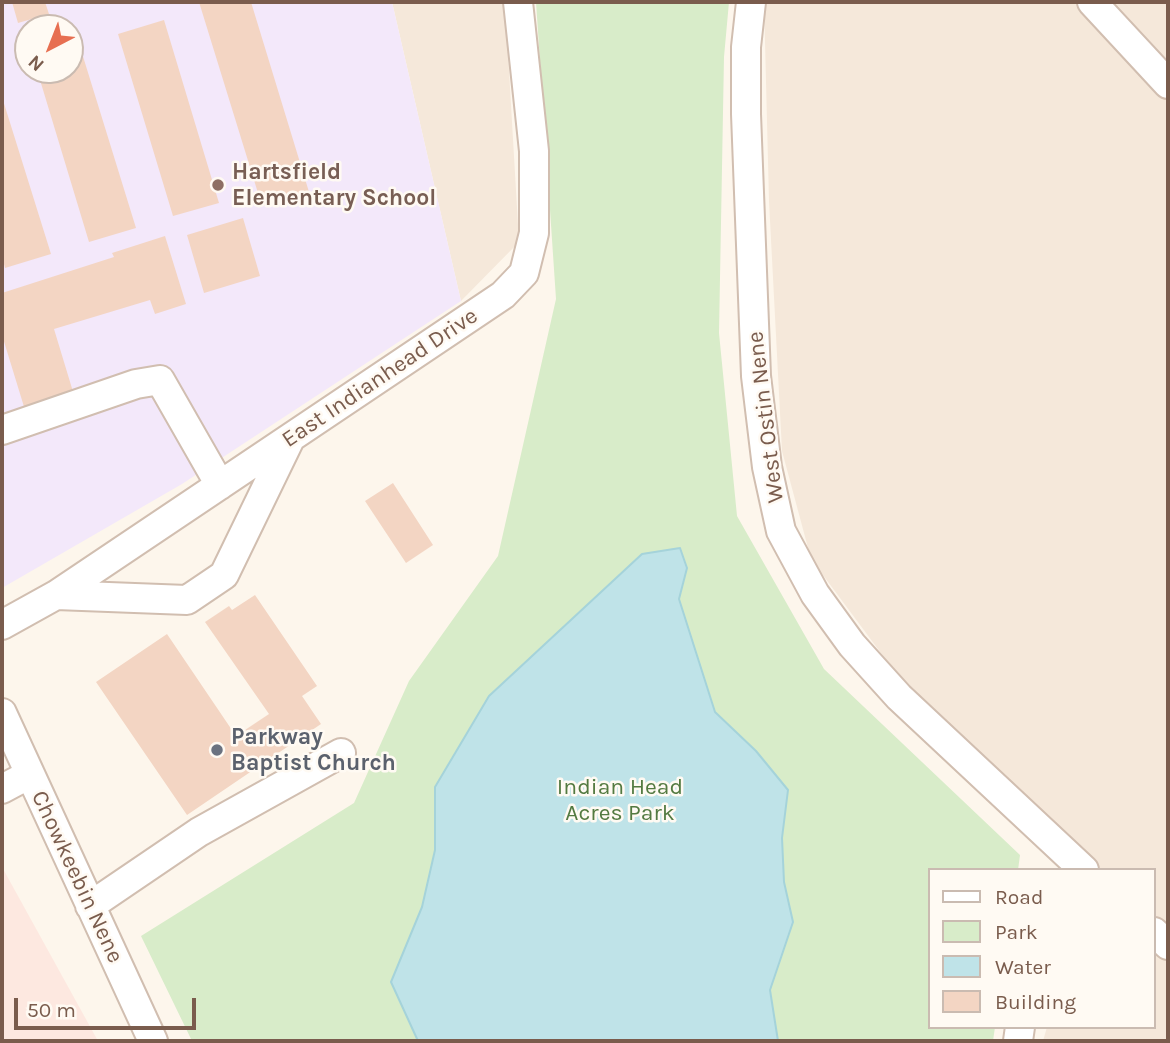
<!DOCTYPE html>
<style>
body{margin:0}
#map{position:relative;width:1170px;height:1043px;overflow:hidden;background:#fdf6ec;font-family:Karla,sans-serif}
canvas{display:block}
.frame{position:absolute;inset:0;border:4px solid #7a5c4d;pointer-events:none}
.legend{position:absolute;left:928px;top:868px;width:228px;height:161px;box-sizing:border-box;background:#fffaf3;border:2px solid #cabbb1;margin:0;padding:9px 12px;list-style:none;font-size:21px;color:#7a5c4d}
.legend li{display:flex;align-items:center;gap:14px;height:35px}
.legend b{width:35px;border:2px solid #cabbb1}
.north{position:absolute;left:14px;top:14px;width:70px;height:70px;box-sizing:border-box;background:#fffaf3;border:2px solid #cabbb1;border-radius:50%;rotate:222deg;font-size:19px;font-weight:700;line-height:28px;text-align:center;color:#7a5c4d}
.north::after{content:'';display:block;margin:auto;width:24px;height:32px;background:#e76f51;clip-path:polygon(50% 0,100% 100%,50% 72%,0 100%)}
.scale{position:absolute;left:14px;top:998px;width:182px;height:32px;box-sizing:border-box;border:4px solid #7a5c4d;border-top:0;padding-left:9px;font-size:21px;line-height:24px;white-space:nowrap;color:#7a5c4d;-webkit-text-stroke:5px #fffaf3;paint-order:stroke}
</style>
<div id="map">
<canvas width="1170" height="1043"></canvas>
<div class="frame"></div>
<ul class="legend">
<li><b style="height:9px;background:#fff"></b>Road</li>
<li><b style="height:19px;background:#d8ecc9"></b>Park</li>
<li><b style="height:19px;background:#bfe3e8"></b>Water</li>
<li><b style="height:19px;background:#f3d5c3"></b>Building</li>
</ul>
<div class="north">N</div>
<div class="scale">50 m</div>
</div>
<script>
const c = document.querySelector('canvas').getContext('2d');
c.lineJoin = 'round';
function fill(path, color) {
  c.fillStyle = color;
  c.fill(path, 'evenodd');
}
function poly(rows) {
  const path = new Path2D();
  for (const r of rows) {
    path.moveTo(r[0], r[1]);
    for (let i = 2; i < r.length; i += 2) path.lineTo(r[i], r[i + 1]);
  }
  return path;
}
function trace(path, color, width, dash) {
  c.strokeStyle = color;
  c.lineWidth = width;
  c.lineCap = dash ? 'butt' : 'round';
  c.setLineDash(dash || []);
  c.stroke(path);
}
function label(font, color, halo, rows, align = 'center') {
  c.font = font + ' Karla,sans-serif';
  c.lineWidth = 5;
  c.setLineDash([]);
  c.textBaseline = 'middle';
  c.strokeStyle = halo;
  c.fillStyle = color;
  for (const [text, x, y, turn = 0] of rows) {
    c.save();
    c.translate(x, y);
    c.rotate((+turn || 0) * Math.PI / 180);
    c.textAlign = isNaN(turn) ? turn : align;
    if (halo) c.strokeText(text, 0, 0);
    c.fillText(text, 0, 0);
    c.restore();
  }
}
const residential = poly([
 [392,2,505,2,519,242,461,301],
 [764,2,1168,2,1168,1041,1043,1041,1047,1027,1154,1027,1154,870,1082,870,1084,858,898,676,811,559,782,451,769,201]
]);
const commercial = poly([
 [2,867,98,1041,2,1041]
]);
const education = poly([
 [2,2,392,2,461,301,182,484,2,588],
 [28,28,70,28,70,70,28,70]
]);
const green = poly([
 [536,2,729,2,724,57,719,333,737,516,824,669,1020,855,1018,870,930,870,930,1027,995,1027,993,1041,192,1041,141,936,354,803,409,681,498,556,556,299]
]);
const water = poly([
 [680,548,687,568,679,599,715,712,756,751,788,790,782,838,784,882,793,922,770,990,778,1041,418,1041,391,982,422,907,435,850,435,787,489,696,642,554,680,548]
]);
const building = poly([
 [12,2,45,2,49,14,18,23],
 [199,2,251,2,309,192,262,206],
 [164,20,219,203,173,216,118,34],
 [77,37,136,228,89,242,37,70,70,70,70,39],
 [2,97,51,254,5,268,2,256],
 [243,218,260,276,204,293,187,235],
 [165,236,186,304,155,314,150,300,54,329,74,395,25,410,2,335,2,293,114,257,112,253],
 [393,483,433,545,406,563,365,501],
 [255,595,317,686,302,696,321,724,187,815,96,682,167,634,236,736,269,714,205,622,229,606,232,610]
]);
const minor = poly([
 [751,2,746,47,746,114,756,376,767,467,781,531,815,594,852,645,899,697,1084,870],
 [1092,2,1168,84],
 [2,430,136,384,160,380,220,485],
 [56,595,187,600,224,575,290,439],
 [2,625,56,595,503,295,524,273,534,233,534,151,518,2],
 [2,713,153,1041],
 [2,789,30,774],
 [90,906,199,832,341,753],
 [1154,932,1168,945],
 [1018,1041,1020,1027]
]);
const markers = [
 [218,185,7,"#8d6e63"],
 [217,750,7,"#6b7280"]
];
const educationNames = [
 ["Hartsfield",232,172],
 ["Elementary School",232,198]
];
const streetNames = [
 ["East Indianhead Drive",380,378,-34],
 ["West Ostin Nene",766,417,-97],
 ["Chowkeebin Nene",77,877,65]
];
const worshipNames = [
 ["Parkway",231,737],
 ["Baptist Church",231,763]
];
const parkNames = [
 ["Indian Head",620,787],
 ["Acres Park",620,813]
];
fill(residential, '#f5e8da');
fill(commercial, '#fde8e0');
fill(education, '#f3e8fa');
fill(green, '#d8ecc9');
fill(water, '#bfe3e8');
trace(water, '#a5d3da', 2);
fill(building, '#f3d5c3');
trace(minor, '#d1beb0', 32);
trace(minor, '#fff', 28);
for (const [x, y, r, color] of markers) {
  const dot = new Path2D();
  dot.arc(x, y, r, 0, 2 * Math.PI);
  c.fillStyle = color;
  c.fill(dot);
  trace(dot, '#fffaf3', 2.5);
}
label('bold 23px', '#785e54', '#fffaf3', educationNames, 'left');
label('23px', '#7a5c4d', '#fffaf3', streetNames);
label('bold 23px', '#5b616d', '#fffaf3', worshipNames, 'left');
label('23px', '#537a41', '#fffaf3', parkNames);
</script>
